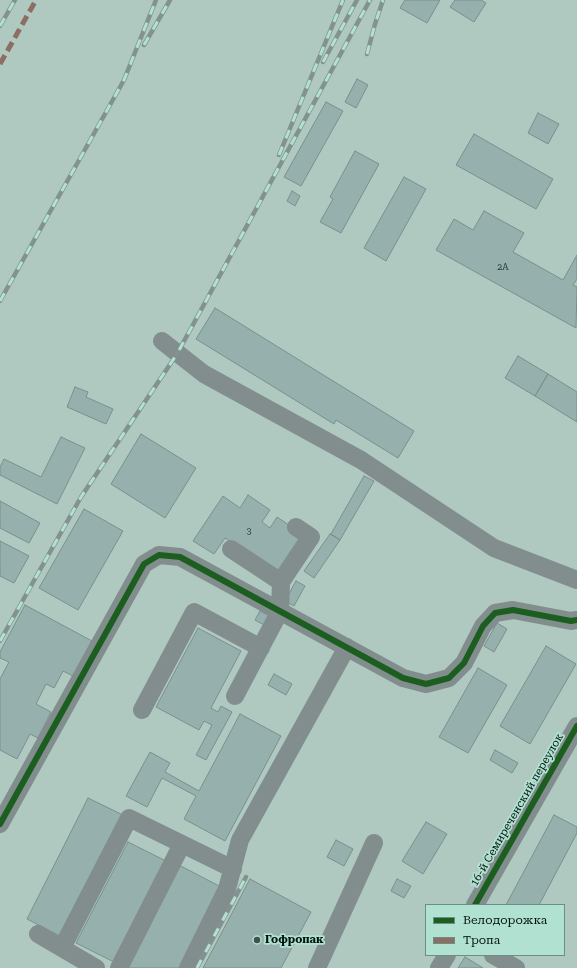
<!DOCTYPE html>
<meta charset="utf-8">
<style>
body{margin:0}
#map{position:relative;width:577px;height:968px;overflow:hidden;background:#afc9c0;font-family:"Roboto Serif",serif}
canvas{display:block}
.legend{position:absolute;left:425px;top:904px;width:140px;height:52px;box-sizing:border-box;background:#b1e1d1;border:1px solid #6b8f83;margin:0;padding:5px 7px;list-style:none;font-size:12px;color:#03130e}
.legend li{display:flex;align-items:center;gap:8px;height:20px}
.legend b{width:20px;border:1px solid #6b8f83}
</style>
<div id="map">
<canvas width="577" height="968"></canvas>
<ul class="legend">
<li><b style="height:5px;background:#1b5e20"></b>Велодорожка</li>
<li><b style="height:5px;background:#8d6e63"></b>Тропа</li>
</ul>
</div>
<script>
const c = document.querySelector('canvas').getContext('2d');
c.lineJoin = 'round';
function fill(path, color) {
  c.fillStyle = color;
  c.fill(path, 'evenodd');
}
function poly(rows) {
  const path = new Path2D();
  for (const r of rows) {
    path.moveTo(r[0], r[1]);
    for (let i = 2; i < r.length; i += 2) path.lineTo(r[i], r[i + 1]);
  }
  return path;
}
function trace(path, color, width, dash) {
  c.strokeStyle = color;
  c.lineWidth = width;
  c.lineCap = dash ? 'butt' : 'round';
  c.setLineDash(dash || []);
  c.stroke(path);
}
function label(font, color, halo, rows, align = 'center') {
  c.font = font + ' "Roboto Serif",serif';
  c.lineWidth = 3.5;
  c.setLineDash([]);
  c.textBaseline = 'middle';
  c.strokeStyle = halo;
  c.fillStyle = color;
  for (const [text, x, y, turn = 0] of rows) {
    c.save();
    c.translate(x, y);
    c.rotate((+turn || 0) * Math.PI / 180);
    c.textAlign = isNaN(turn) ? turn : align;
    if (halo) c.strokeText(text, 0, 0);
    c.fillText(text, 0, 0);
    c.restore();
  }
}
const building = poly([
 [405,0,440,0,427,23,400,8,405,0],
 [455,0,481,0,486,3,474,22,450,7,455,0],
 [357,79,368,85,356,108,345,102,357,79],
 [326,102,343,111,301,186,284,177,326,102],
 [538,113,559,124,548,144,528,133,538,113],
 [474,134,553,179,536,209,456,165,474,134],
 [355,151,379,164,341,233,320,222,333,199,330,197,355,151],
 [404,177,426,189,386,261,364,248,404,177],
 [292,191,300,196,295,206,287,201,292,191],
 [484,211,524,233,513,252,563,280,577,255,577,279,573,285,577,287,576,328,436,250,454,219,473,230,484,211],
 [215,308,414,431,398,458,336,420,334,424,196,339,215,308],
 [518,356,548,374,535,396,505,378,518,356],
 [548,374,577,392,577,422,535,396,548,374],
 [75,387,88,392,86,397,113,409,106,424,67,407,75,387],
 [141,434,196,468,165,518,111,484,141,434],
 [61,437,85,448,57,504,0,475,0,467,4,459,41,477,61,437],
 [364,476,374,481,340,540,331,534,364,476],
 [248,495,270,510,262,522,270,528,277,517,302,534,276,573,225,538,214,554,193,541,223,496,240,508,248,495],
 [0,501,40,523,29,543,0,528,0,501],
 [84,509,123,531,78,610,39,588,84,509],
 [330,534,340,540,314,578,304,571,330,534],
 [0,541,29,556,14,583,0,576,0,541],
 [296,581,305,586,294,606,285,601,296,581],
 [25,605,92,641,73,676,63,671,54,688,46,684,36,704,51,712,38,738,30,734,17,759,0,750,0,679,9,662,0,658,0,652,25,605],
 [260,611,271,617,266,626,255,620,260,611],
 [497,623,507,629,494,652,484,646,497,623],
 [198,628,241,651,211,708,218,712,221,706,232,712,206,760,196,755,212,725,204,721,199,730,156,707,198,628],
 [546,646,576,664,530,744,500,726,546,646],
 [478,668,507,685,468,753,439,737,478,668],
 [274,674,292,684,286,695,268,685,274,674],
 [240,714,281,736,225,841,184,819,196,796,162,778,147,807,126,796,150,752,170,763,165,772,199,791,240,714],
 [495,750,518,763,512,773,490,760,495,750],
 [88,798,123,815,62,937,27,919,88,798],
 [554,815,577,827,577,833,539,905,506,905,554,815],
 [426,822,447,834,423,874,402,861,426,822],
 [336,840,353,849,344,866,327,857,336,840],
 [128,842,168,862,116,963,76,943,128,842],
 [179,865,221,887,179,968,126,968,179,865],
 [250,879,311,912,281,968,203,968,250,879],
 [397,879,411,886,404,898,391,891,397,879],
 [465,957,483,968,458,968,465,957]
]);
const minor = poly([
 [162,341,204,374,361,460,494,548,577,580],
 [231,549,281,582,311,537,296,527],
 [235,696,280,611,281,582],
 [142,710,194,612,261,648],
 [0,824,144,564,159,555,180,557,403,678,426,684,449,678,464,663,483,626,495,613,513,610,571,621,577,620],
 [475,905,577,726],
 [38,934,96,968],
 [62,948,129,818,233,869],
 [493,955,516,968],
 [119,968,182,844],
 [188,968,227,889,240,840,347,647],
 [317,968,374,843],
 [439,968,447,955]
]);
const rail = poly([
 [0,26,15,0],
 [144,45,170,0],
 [367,54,375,24,383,0],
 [323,62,357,0],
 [279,155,343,0],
 [0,301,124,80,156,0],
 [0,641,81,497,177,354,370,0],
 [197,968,246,877]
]);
const quiet = poly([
 [0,64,36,0]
]);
const cycleway = poly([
 [0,824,144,564,159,555,180,557,403,678,426,684,449,678,464,663,483,626,495,613,513,610,571,621,577,620],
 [475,905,577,726]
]);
const markers = [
 [257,940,4,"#3f534c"]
];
const numberNames = [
 ["2А",503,267],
 ["3",249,531]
];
const streetNames = [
 ["16-й Семиреченский переулок",517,810,-60]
];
const poiNames = [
 ["Гофропак",265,940]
];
fill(building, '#96b1ad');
trace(building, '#7a8f8b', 1);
trace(minor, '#828e8e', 18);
trace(rail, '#82928e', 4.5);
trace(rail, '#b1e1d1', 3, [9]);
trace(quiet, '#8d6e63', 5, [10, 5]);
trace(cycleway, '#1b5e20', 6);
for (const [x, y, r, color] of markers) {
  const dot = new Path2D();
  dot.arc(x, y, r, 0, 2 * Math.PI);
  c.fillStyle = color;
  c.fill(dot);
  trace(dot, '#b1e1d1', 1.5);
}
label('9px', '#283a36', null, numberNames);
label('11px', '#03130e', '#b1e1d1', streetNames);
label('bold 11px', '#03130e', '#b1e1d1', poiNames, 'left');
</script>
